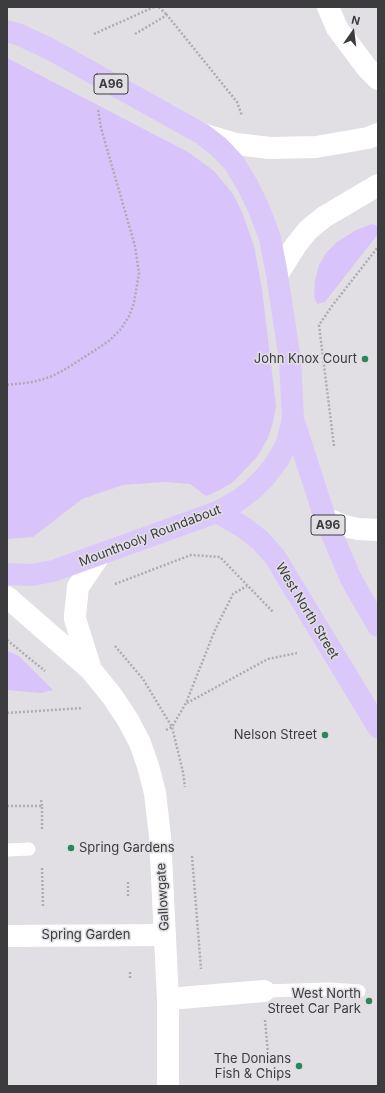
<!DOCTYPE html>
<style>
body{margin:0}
#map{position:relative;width:385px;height:1093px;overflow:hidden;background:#e1dfe4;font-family:Inter,sans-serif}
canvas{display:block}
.frame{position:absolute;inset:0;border:8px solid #3c3c3e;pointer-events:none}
.north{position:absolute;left:333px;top:12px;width:40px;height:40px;-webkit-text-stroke:3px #e1dfe4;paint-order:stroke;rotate:14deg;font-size:11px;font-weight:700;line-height:16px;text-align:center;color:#3c3c3e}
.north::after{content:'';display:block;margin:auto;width:14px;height:18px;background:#3c3c3e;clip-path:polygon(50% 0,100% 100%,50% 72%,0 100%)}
</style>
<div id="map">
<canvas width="385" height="1093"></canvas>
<div class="frame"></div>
<div class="north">N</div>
</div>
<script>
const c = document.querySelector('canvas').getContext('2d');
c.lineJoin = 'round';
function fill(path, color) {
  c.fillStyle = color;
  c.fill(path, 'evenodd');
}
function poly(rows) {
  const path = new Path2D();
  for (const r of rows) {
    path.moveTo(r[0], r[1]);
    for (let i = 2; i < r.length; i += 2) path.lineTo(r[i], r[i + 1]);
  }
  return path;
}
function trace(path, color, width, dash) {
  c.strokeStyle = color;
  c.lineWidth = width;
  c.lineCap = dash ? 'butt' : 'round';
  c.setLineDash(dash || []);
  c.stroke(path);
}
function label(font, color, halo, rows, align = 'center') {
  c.font = font + ' Inter,sans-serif';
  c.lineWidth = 3;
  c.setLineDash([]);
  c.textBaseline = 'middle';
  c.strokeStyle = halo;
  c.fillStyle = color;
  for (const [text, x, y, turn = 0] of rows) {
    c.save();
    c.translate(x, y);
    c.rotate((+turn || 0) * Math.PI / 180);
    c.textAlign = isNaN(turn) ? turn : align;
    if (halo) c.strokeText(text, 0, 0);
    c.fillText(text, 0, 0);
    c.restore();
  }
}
const green = poly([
 [7,58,188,152,214,171,233,194,242,212,254,246,262,289,276,406,273,422,268,438,257,457,233,482,218,491,206,496,190,484,165,482,123,485,82,499,33,537,7,539],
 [372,224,378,226,378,234,325,302,317,304,314,296,315,281,319,265,326,253,337,242,356,230],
 [7,651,19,656,53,690,41,693,7,690]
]);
const path = poly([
 [159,7,167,15],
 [94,34,154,7],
 [135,34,167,15,237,102,242,116],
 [7,385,33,382,50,377,64,370,97,349,110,340,121,329,129,316,134,303,139,273,137,260,135,246,101,128,98,109],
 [334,446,319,325,332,306,378,247],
 [115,584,191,555,220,557,273,612],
 [7,640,45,671],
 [115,646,143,679,172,727,183,772,185,787],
 [187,703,268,659,297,653],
 [7,713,83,708],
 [166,730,172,727,186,703,215,630,233,594,247,586],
 [41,800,42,806],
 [7,806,42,806,42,829],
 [192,856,201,969],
 [42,868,43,906],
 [128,882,128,896],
 [130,972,130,978],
 [265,1020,268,1054]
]);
const lane = poly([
 [7,850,29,849],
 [264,991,329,989,359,991]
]);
const street = poly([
 [328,7,337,28,367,68,378,79],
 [325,518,344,526,358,529,378,530],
 [7,936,165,935],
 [168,999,264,991]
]);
const secondary = poly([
 [202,134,236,144,270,148,316,147,368,138,378,134],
 [277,275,296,245,308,230,324,217,378,185],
 [7,597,91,670,112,696,128,720,140,743,148,766,155,793,160,836,168,999,168,1086],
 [91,670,75,619,75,615,78,587,99,556]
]);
const primary = poly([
 [7,31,20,35,48,48,202,134,219,147,234,163,248,186,259,209,270,238,277,275,290,360,293,419,287,443,278,460,265,477,252,490,236,502,217,512,53,571,32,575,7,574],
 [293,419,325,518,351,579,378,626],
 [217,512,243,527,260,540,275,557,378,727]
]);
const markers = [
 [365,359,4,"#2f855a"],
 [325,735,4,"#2f855a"],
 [71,848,4,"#2f855a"],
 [369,1001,4,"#2f855a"],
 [299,1066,4,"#2f855a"]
];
const shields = [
 [111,84,34],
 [328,525,34]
];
const shieldNames = [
 ["A96",111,84],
 ["A96",328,525]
];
const poiNames = [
 ["John Knox Court",357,359],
 ["Nelson Street",317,735],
 ["Spring Gardens",79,848,"left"],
 ["West North",361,994],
 ["Street Car Park",361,1009],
 ["The Donians",291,1059],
 ["Fish & Chips",291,1074]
];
const streetNames = [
 ["Mounthooly Roundabout",150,536,-21],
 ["West North Street",307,611,59],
 ["Gallowgate",163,897,-93],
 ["Spring Garden",86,935]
];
fill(green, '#d8c3fb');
trace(path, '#aeacb0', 2.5, [2, 2]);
trace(lane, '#fff', 13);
trace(street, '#fff', 22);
trace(secondary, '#fff', 22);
trace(primary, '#dbc8fa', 22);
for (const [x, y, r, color] of markers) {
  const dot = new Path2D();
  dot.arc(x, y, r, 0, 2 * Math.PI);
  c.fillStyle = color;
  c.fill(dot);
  trace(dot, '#e1dfe4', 1.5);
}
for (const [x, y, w] of shields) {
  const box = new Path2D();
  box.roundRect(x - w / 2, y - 10, w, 20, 3);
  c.fillStyle = '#e1dfe4';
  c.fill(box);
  trace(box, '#3c3c3e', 1);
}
label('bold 12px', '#3c3c3e', null, shieldNames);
label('13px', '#3c3c3e', '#e1dfe4', poiNames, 'right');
label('13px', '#3c3c3e', '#e1dfe4', streetNames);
</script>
